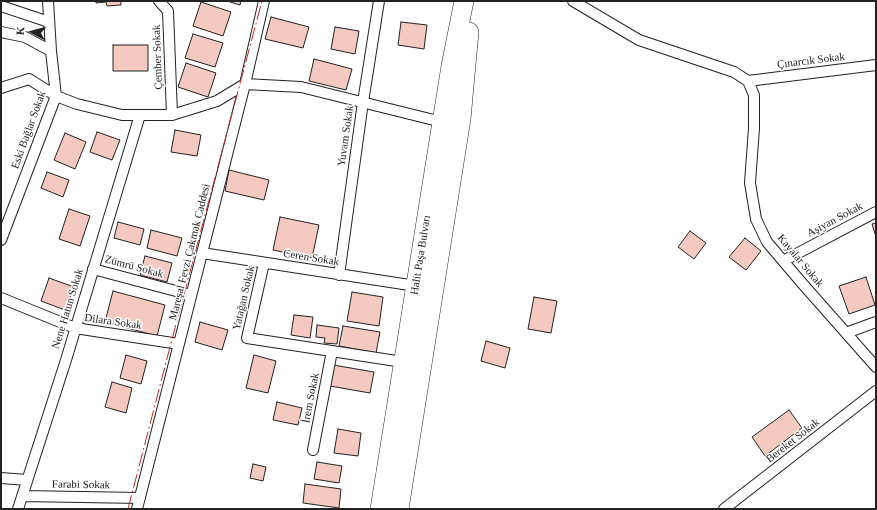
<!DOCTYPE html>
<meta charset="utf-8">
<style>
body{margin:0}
#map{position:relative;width:877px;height:510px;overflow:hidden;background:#fff;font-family:Georgia,serif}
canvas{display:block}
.frame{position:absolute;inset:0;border:2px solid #222;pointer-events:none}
.north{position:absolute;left:12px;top:12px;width:40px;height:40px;-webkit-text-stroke:3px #fff;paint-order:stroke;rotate:276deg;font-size:11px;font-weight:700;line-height:16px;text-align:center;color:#222}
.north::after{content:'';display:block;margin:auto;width:14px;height:18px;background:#222;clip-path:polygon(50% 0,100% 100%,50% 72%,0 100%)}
</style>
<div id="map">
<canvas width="877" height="510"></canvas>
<div class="frame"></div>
<div class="north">K</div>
</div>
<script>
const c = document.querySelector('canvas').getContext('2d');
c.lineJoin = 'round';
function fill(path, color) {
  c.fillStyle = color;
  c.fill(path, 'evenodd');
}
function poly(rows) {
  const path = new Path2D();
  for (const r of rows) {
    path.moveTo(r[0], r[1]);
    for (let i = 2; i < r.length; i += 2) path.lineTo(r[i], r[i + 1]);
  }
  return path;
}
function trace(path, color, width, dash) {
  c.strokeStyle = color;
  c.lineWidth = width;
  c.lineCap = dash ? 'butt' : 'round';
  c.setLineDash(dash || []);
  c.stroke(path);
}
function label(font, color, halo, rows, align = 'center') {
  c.font = font + ' Georgia,serif';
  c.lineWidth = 3;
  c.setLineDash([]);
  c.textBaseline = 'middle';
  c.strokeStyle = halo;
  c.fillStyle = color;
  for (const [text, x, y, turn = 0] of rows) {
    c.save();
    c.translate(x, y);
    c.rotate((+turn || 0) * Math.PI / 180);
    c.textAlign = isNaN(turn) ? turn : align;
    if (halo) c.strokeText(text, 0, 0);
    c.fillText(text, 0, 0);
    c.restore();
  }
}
const building = poly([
 [96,1,121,1,121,5,107,6,106,2,96,3,96,1],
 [227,1,241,1,240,5,227,1],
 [201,2,231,12,223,36,193,26,201,2],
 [271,17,309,27,303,48,265,39,271,17],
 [401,22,427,25,424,49,398,45,401,22],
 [335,27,359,31,355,54,331,49,335,27],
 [193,34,223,43,215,67,185,58,193,34],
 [113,45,148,45,148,71,113,71,113,45],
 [314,59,352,69,346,90,309,81,314,59],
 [186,63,216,73,208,97,178,87,186,63],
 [175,130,201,135,197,156,171,152,175,130],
 [97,132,120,140,112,160,90,152,97,132],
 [65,133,86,142,75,169,54,160,65,133],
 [229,170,269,180,264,200,225,191,229,170],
 [47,172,69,180,63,197,41,188,47,172],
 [69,209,90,216,80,246,59,239,69,209],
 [280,217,319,225,312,258,273,250,280,217],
 [118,222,144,229,140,245,114,238,118,222],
 [876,223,876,237,872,224,876,223],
 [151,230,182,238,177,256,147,248,151,230],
 [690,231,706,243,694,259,678,247,690,231],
 [745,238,761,251,746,270,729,257,745,238],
 [145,256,172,263,167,282,140,275,145,256],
 [866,277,875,305,849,314,839,286,866,277],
 [49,278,74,287,65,310,41,301,49,278],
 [113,291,165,305,157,336,105,322,113,291],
 [352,292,383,297,379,326,347,321,352,292],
 [534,297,557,301,551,333,528,329,534,297],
 [294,315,313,317,310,338,291,335,294,315],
 [200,322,228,330,222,350,195,342,200,322],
 [317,325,339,328,337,344,324,343,325,338,316,337,317,325],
 [343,326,380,332,376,353,339,346,343,326],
 [486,341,510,348,505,368,481,361,486,341],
 [126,355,147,361,141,384,120,378,126,355],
 [254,355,276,361,268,393,246,388,254,355],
 [333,365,374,372,370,393,330,386,333,365],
 [112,382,132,388,126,413,105,407,112,382],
 [277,402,302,408,298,425,273,420,277,402],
 [789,410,802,428,765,456,752,437,789,410],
 [338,429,361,433,358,456,334,453,338,429],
 [317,462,342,466,339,483,314,479,317,462],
 [253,464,266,467,263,481,250,478,253,464],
 [305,484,341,489,339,508,303,503,305,484]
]);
const street = poly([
 [159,1,168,11,172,115],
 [573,1,639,40,734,72,748,81],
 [1,6,49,22],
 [1,32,25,37,51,51],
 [748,81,754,95,754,128,750,183,756,219,767,242,801,282,876,367],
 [748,81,876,65],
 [1,88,29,79,56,96,77,104,122,115,172,115,217,101,245,84,301,87,442,122],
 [1,240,56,96,51,51,48,1],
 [202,253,416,286],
 [783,261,876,212],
 [264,263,247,338,403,362],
 [93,269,191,295],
 [339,275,363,102,379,1],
 [1,298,75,328,179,344],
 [846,333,876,322],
 [313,450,332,351],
 [1,478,27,480],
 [22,496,140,498],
 [18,509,66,360,140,115],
 [137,509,245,84,264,1],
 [724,509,876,391]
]);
const highway = poly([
 [380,509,451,66,464,1],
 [399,509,461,119,469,32]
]);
const power = poly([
 [128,509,170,347,262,1]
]);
const streetNames = [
 ["Çember Sokak",158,57,-92],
 ["Çınarcık Sokak",811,61,-7],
 ["Eski Bağlar Sokak",29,130,-70],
 ["Yuvam Sokak",346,136,-82],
 ["Aşiyan Sokak",835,220,-28],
 ["Mareşal Fevzi Çakmak Caddesi",190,252,-76],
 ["Halit Paşa Bulvarı",421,255,-81],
 ["Ceren Sokak",311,258,9],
 ["Kayalar Sokak",800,261,50],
 ["Zümrü Sokak",134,267,15],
 ["Yatağan Sokak",244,298,-77],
 ["Nene Hatun Sokak",68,309,-73],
 ["Dilara Sokak",113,322,8],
 ["İrem Sokak",311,398,-79],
 ["Bereket Sokak",793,441,-38],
 ["Farabi Sokak",81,485,1]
];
fill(building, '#f3c9c0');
trace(building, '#222', 1);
trace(street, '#222', 12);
trace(highway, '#222', 20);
trace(street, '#fff', 10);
trace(highway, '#fff', 19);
trace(power, '#c62828', 1, [14, 3, 2, 3]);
label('11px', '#222', '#fff', streetNames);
</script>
